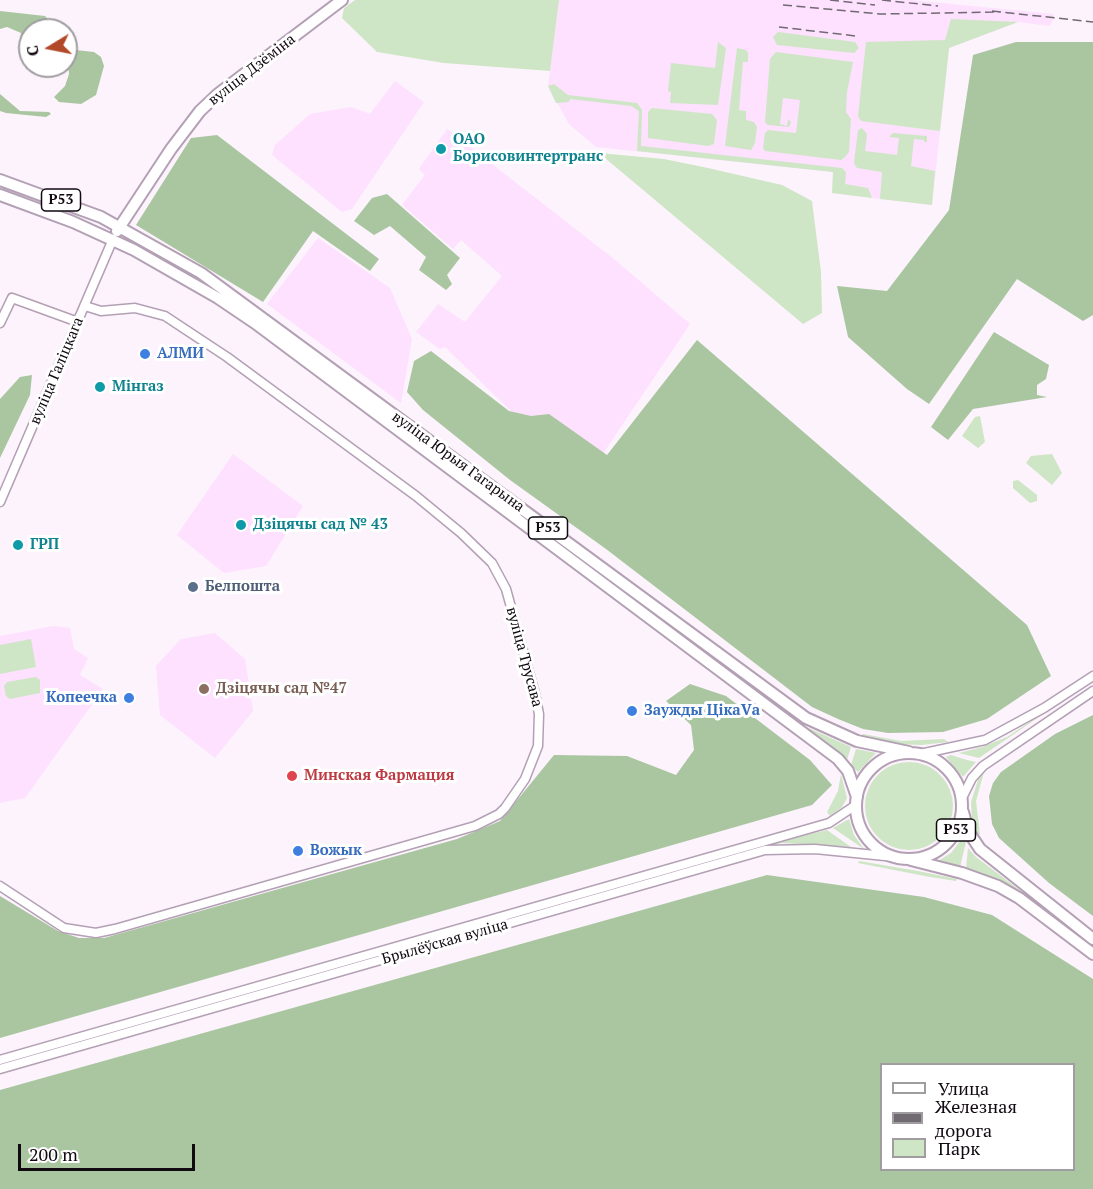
<!DOCTYPE html>
<meta charset="utf-8">
<style>
body{margin:0}
#map{position:relative;width:1093px;height:1189px;overflow:hidden;background:#fcf3fc;font-family:"PT Serif",serif}
canvas{display:block}
.legend{position:absolute;left:880px;top:1063px;width:195px;height:108px;box-sizing:border-box;background:#fff;border:2px solid #a09da0;margin:0;padding:8px 10px;list-style:none;font-size:18px;color:#110a11}
.legend li{display:flex;align-items:center;gap:12px;height:30px}
.legend b{width:30px;border:2px solid #a09da0}
.north{position:absolute;left:18px;top:18px;width:60px;height:60px;box-sizing:border-box;background:#fff;border:2px solid #a09da0;border-radius:50%;rotate:260deg;font-size:16px;font-weight:700;line-height:24px;text-align:center;color:#110a11}
.north::after{content:'';display:block;margin:auto;width:21px;height:27px;background:#b14928;clip-path:polygon(50% 0,100% 100%,50% 72%,0 100%)}
.scale{position:absolute;left:18px;top:1144px;width:177px;height:27px;box-sizing:border-box;border:3px solid #110a11;border-top:0;padding-left:8px;font-size:18px;line-height:21px;white-space:nowrap;color:#110a11;-webkit-text-stroke:4px #fff;paint-order:stroke}
</style>
<div id="map">
<canvas width="1093" height="1189"></canvas>
<ul class="legend">
<li><b style="height:8px;background:#fff"></b>Улица</li>
<li><b style="height:8px;background:#726a72"></b>Железная дорога</li>
<li><b style="height:16px;background:#cee6c5"></b>Парк</li>
</ul>
<div class="north">С</div>
<div class="scale">200 m</div>
</div>
<script>
const c = document.querySelector('canvas').getContext('2d');
c.lineJoin = 'round';
function fill(path, color) {
  c.fillStyle = color;
  c.fill(path, 'evenodd');
}
function poly(rows) {
  const path = new Path2D();
  for (const r of rows) {
    if (r.length === 3) {
      path.moveTo(r[0] + r[2], r[1]);
      path.arc(r[0], r[1], r[2], 0, 2 * Math.PI);
      continue;
    }
    path.moveTo(r[0], r[1]);
    for (let i = 2; i < r.length; i += 2) path.lineTo(r[i], r[i + 1]);
  }
  return path;
}
function trace(path, color, width, dash) {
  c.strokeStyle = color;
  c.lineWidth = width;
  c.lineCap = dash ? 'butt' : 'round';
  c.setLineDash(dash || []);
  c.stroke(path);
}
function label(font, color, halo, rows, align = 'center') {
  c.font = font + ' "PT Serif",serif';
  c.lineWidth = 6;
  c.setLineDash([]);
  c.textBaseline = 'middle';
  c.strokeStyle = halo;
  c.fillStyle = color;
  for (const [text, x, y, turn = 0] of rows) {
    c.save();
    c.translate(x, y);
    c.rotate((+turn || 0) * Math.PI / 180);
    c.textAlign = isNaN(turn) ? turn : align;
    if (halo) c.strokeText(text, 0, 0);
    c.fillText(text, 0, 0);
    c.restore();
  }
}
const built = poly([
 [559,0,911,0,1053,14,1054,18,1050,26,1018,22,949,48,932,205,832,193,833,172,596,147,569,124,548,86],
 [395,81,424,102,352,209,342,212,272,155,275,145,310,114,351,107,370,114],
 [447,129,614,259,690,324,584,482,445,347,440,349,416,332,438,304,465,322,502,276,461,240,453,249,402,205,425,175,419,169],
 [318,238,390,288,412,339,401,403,267,304],
 [233,454,303,506,266,566,224,573,177,535],
 [53,626,70,628,74,649,88,658,80,675,103,689,25,798,0,803,0,636],
 [215,633,245,659,253,711,215,758,160,715,156,666,181,639]
]);
const green = poly([
 [355,0,559,0,550,71,444,63,377,52,342,18,344,8],
 [951,19,1018,22,949,48,940,131,861,121,858,116,866,42,945,40],
 [778,32,855,42,859,48,854,53,777,45,773,37],
 [718,42,726,48,718,105,670,103,671,92,668,91,671,63,715,68],
 [737,48,746,50,748,53,748,62,743,62,739,110,746,111,746,120,754,122,757,127,755,143,751,150,725,146],
 [776,52,853,62,847,92,846,112,851,119,849,152,845,157,841,160,765,151,763,148,765,133,768,130,796,133,800,100,783,98,780,124,787,126,788,119,791,122,789,127,768,125,765,122,770,59],
 [554,84,568,95,637,103,642,110,641,146,842,168,846,172,845,184,868,188,872,198,832,193,833,172,637,151,639,111,631,106,570,99,569,102,556,103,548,86],
 [652,108,712,114,717,120,714,144,708,146,648,138,648,112],
 [862,128,867,134,865,151,897,155,899,138,889,137,893,133,927,136,927,142,924,142,924,140,914,139,911,166,935,171,932,205,880,199,882,172,857,168,854,163,858,130],
 [599,153,664,159,708,168,782,185,812,201,821,272,822,313,803,324],
 [144,248,202,279,230,298,802,725,851,747,847,760,245,311,143,250],
 [980,416,985,442,978,448,962,436,975,417],
 [1052,454,1062,473,1052,485,1026,463,1031,456],
 [1018,480,1037,495,1037,501,1030,503,1013,488,1013,481],
 [31,639,36,667,0,674,0,645],
 [36,677,40,680,40,693,10,699,6,696,4,686,7,682],
 [1093,680,979,758,959,753,982,747,1007,737],
 [863,734,901,741,944,739,948,742,922,745,893,744,860,737],
 [856,749,876,753,858,772,851,765],
 [951,755,967,760,976,762,963,777,946,757],
 [909,806,44],
 [984,772,976,801,980,834,978,834,972,823,971,802,978,780],
 [841,774,847,798,842,807,830,816,827,812,838,791],
 [849,819,854,835,864,849,833,828],
 [827,830,851,847,781,843,533,913,749,849],
 [963,837,966,842,960,867,938,861,951,853],
 [968,848,976,857,1025,894,966,868],
 [859,861,918,871,957,879,956,881,930,877,858,863]
]);
const forest = poly([
 [0,11,45,16,58,30,30,30,30,53,24,52,19,46,21,33,7,27,0,29],
 [66,37,73,41,76,50,94,52,101,57,104,66,96,95,81,104,59,102,54,97,65,86,69,74],
 [1016,42,1093,42,1093,315,1083,321,1017,279,929,404,907,389,848,337,837,286,887,291,949,210,973,55],
 [0,94,20,111,49,112,51,114,46,117,6,113,0,111],
 [217,135,379,259,370,271,313,231,263,302,136,225,191,138],
 [387,194,460,258,447,275,452,284,446,290,419,270,426,257,390,226,374,235,354,221,372,198],
 [994,332,1049,365,1046,379,1037,385,1037,395,1047,397,973,409,948,440,931,427],
 [697,340,1027,625,1051,676,987,719,943,732,888,733,863,729,838,719,812,707,606,549,510,480,423,410,407,392,414,361,431,351,509,411,531,416,549,414,607,455],
 [32,375,30,395,0,458,0,399,20,377],
 [690,684,726,696,810,760,832,785,812,805,0,1038,0,896,58,931,79,938,104,938,457,839,500,821,554,755,627,756,676,775,694,750,691,725,666,701],
 [1093,715,1093,916,1049,883,999,838,992,824,989,796,993,783,1001,772,1055,734],
 [767,875,924,897,992,915,1093,979,1093,1189,0,1189,0,1090],
 [882,1064,1074,1064,1074,1170,882,1170]
]);
const minor = poly([
 [0,323,12,298,78,322],
 [0,502,113,239],
 [920,754,985,740,1044,708,1093,676],
 [961,800,972,778,983,766,1093,691],
 [0,886,64,928,96,933,115,929,475,826,499,814,505,808,525,779,538,746,539,714,535,694,506,589,492,563,461,533,416,496,227,357,165,316,135,308,101,311,85,306],
 [0,1060,829,823,856,805],
 [0,1069,765,850,815,849,895,857]
]);
const major = poly([
 [0,180,101,217,201,273,806,718,857,741,909,752],
 [0,195,73,222,134,250,218,298,255,323,838,759,848,771,857,797],
 [117,231,171,149,200,111,218,94,342,0],
 [909,806,53],
 [963,812,968,831,980,849,1093,939],
 [911,860,962,873,998,886,1019,898,1093,954]
]);
const rail = poly([
 [830,0,875,5],
 [882,0,938,6],
 [783,5,880,14,999,12],
 [992,11,1093,22],
 [779,27,856,36]
]);
const markers = [
 [441,149,6,"#0f9aa8"],
 [145,354,6,"#3f7fe0"],
 [100,387,6,"#0f9aa8"],
 [241,525,6,"#0f9aa8"],
 [18,545,6,"#0f9aa8"],
 [193,587,6,"#5c6f8a"],
 [204,689,6,"#8d6e63"],
 [129,698,6,"#3f7fe0"],
 [632,711,6,"#3f7fe0"],
 [292,776,6,"#e0444e"],
 [298,851,6,"#3f7fe0"]
];
const shields = [
 [61,200,39],
 [548,528,39],
 [956,830,39]
];
const shieldNames = [
 ["Р53",61,200],
 ["Р53",548,528],
 ["Р53",956,830]
];
const streetNames = [
 ["вуліца Дзёміна",252,70,-38],
 ["вуліца Галіцкага",57,371,-67],
 ["вуліца Юрыя Гагарына",458,462,36],
 ["вуліца Трусава",524,657,75],
 ["Брылёўская вуліца",445,942,-16]
];
const cultureNames = [
 ["ОАО",453,140],
 ["Борисовинтертранс",453,157],
 ["Мінгаз",112,387],
 ["Дзіцячы сад № 43",253,525],
 ["ГРП",30,545]
];
const shopNames = [
 ["АЛМИ",157,354],
 ["Копеечка",117,698,"right"],
 ["Заужды ЦікаVа",644,711],
 ["Вожык",310,851]
];
const serviceNames = [
 ["Белпошта",205,587]
];
const educationNames = [
 ["Дзіцячы сад №47",216,689]
];
const healthNames = [
 ["Минская Фармация",304,776]
];
fill(built, '#fde1fe');
fill(green, '#cee6c5');
fill(forest, '#aac6a0');
trace(minor, '#b4a0b5', 11);
trace(major, '#b4a0b5', 14);
trace(minor, '#fff', 8);
trace(major, '#fff', 10);
trace(rail, '#726a72', 1.5, [9, 4.5]);
for (const [x, y, r, color] of markers) {
  const dot = new Path2D();
  dot.arc(x, y, r, 0, 2 * Math.PI);
  c.fillStyle = color;
  c.fill(dot);
  trace(dot, '#fff', 2);
}
for (const [x, y, w] of shields) {
  const box = new Path2D();
  box.roundRect(x - w / 2, y - 11, w, 22, 4.5);
  c.fillStyle = '#fff';
  c.fill(box);
  trace(box, '#110a11', 1.5);
}
label('bold 14px', '#110a11', null, shieldNames);
label('15px', '#110a11', '#fff', streetNames);
label('bold 15px', '#0d838f', '#fff', cultureNames, 'left');
label('bold 15px', '#366cbe', '#fff', shopNames, 'left');
label('bold 15px', '#4e5e75', '#fff', serviceNames, 'left');
label('bold 15px', '#785e54', '#fff', educationNames, 'left');
label('bold 15px', '#be3a42', '#fff', healthNames, 'left');
</script>
